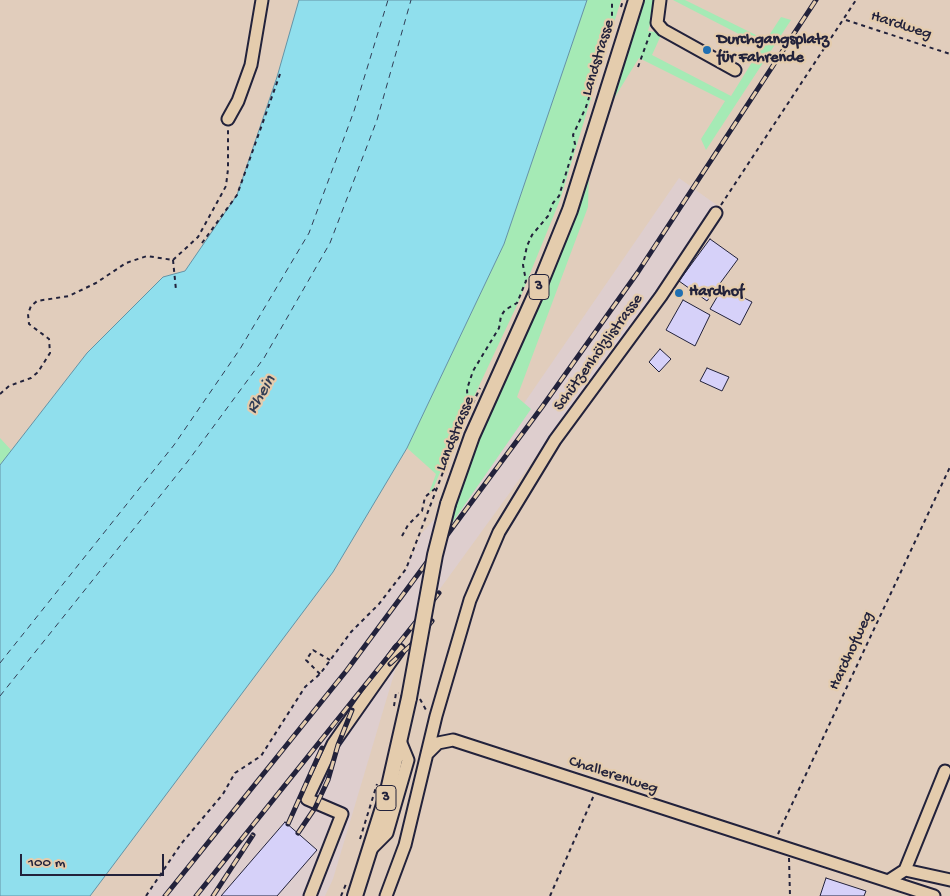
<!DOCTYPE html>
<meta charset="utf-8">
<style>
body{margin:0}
#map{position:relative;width:950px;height:896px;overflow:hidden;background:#e1cdbc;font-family:"Gochi Hand",sans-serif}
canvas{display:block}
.scale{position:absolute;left:20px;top:854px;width:144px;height:22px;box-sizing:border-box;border:2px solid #22223b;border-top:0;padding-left:6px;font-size:15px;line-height:18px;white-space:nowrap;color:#22223b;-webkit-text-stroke:4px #e4ccad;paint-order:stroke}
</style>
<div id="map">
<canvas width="950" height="896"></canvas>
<div class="scale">100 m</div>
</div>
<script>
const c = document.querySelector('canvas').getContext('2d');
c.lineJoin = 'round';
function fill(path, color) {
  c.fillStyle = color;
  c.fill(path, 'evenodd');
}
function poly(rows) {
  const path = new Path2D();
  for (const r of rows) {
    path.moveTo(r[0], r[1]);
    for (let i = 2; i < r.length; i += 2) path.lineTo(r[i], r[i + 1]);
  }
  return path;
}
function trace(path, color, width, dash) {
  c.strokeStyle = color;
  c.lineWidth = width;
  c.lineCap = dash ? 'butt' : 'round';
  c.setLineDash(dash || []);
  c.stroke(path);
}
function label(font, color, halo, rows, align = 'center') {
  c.font = font + ' "Gochi Hand",sans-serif';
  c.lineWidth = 4.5;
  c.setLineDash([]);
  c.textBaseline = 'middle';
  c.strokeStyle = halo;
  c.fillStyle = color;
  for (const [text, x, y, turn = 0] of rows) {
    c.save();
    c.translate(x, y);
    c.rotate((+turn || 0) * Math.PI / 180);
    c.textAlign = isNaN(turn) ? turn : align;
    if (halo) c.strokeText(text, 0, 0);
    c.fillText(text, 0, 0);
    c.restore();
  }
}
const built = poly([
 [679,178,718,206,405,637,333,879,325,896,146,896,181,844,223,794,235,773,261,756,305,687,320,674,351,632,379,604,406,570,421,534,476,473]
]);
const green = poly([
 [587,0,621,0,560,200,518,303,471,403,448,464,469,404,433,489,429,493,436,474,407,448,504,244],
 [641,0,657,0,648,31,662,33,652,55,731,96,762,46,673,0,685,0,766,40,781,17,791,20,706,150,701,139,725,101,639,58,608,108],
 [589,171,588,207,517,397,531,409,450,526,469,461],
 [0,438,12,451,0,465]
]);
const water = poly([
 [299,0,587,0,504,244,407,448,333,572,90,896,0,896,0,465,87,353,163,277,185,271,237,195,277,77,299,0]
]);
const ferry = poly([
 [0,663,174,445,240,349,309,233,354,111,388,0],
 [0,696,188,461,264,358,330,243,377,120,411,0]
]);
const building = poly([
 [710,239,738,259,707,301,679,281,710,239],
 [723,287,752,302,740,325,710,309,723,287],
 [683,300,710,315,695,346,666,330,683,300],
 [660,349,671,359,659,372,649,362,660,349],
 [707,368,729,377,722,391,700,381,707,368],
 [285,822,317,850,277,896,221,896,285,822],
 [826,878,866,891,864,896,820,896,826,878]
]);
const path = poly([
 [621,7,623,0],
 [846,20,950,54],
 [638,67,651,31],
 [721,205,856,0],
 [202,243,237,195,280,74],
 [173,260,198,237,226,186,228,169,228,129],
 [173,260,176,290],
 [0,394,9,386,31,378,38,372,50,353,49,339,29,324,28,314,31,306,37,301,69,296,96,283,126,263,147,256,173,260],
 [466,418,480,388],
 [402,536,408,525,422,511,425,497,437,487],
 [320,674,306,660,313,650,330,660],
 [420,699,426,710],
 [394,706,396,693,399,693],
 [778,834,950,467],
 [360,839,377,784],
 [789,858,790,896],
 [146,896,181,844,223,794,235,773,261,756,305,687,320,674,351,632,379,604,406,569,468,407,467,389,473,371,499,328,501,316,505,310,517,303,526,281,523,265,527,246,532,235,548,216,553,203,559,196,575,144,573,135,586,107,612,23,612,0],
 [341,896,346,884],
 [550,896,594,795]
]);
const minor = poly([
 [660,0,657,23,663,30,735,70],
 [228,119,238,101,251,65,262,0],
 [428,753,438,743,453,740,934,896],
 [371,849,387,833,408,760,401,743],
 [905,870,950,880],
 [888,881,905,870,945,771],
 [310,896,342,814,307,799,333,744,399,650],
 [386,896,405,845,436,716,470,600,499,532,555,440,661,296,716,213]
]);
const major = poly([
 [448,504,472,436,538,289,570,210,636,0],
 [355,896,387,795,409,698]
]);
const rail = poly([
 [390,664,411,645,432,621],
 [288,824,322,748],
 [298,833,315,808,328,780,338,745,352,710],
 [165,896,347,670,542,407,638,272,816,0],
 [196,896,439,593],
 [213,896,253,835]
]);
const majorBridge = poly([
 [409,698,435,555,448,504]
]);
const markers = [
 [707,50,5,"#1f6fb2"],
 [679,293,5,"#1f6fb2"]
];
const shields = [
 [539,287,20],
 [386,798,20]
];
const shieldNames = [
 ["3",539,287],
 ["3",386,798]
];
const streetNames = [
 ["Hardweg",901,26,18],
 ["Landstrasse",599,58,-73],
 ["Schützenhölzlistrasse",599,353,-54],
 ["Landstrasse",456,434,-68],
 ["Hardhofweg",852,651,-65],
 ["Challerenweg",613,776,18]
];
const poiNames = [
 ["Durchgangsplatz",717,41],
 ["für Fahrende",717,59],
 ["Hardhof",689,293]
];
const waterNames = [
 ["Rhein",262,395,-59]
];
fill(built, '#decece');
fill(green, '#a5eab5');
fill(water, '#90dfed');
trace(water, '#6493a6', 1);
trace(ferry, '#323e56', 1, [6, 5]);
fill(building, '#d6d1f9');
trace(building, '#22223b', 1);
trace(minor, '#22223b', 15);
trace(major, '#22223b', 18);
trace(path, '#22223b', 2, [4, 4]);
trace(minor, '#e4ccad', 11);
trace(major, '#e4ccad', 14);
trace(rail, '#22223b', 5);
trace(rail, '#e4ccad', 3, [9]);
trace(majorBridge, '#22223b', 18, []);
trace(majorBridge, '#e4ccad', 14);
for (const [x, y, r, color] of markers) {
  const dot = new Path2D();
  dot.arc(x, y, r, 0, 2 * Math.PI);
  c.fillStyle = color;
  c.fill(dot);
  trace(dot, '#e4ccad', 2);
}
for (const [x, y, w] of shields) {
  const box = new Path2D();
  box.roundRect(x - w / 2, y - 12.5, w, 25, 4);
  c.fillStyle = '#e4ccad';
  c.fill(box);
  trace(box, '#22223b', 1);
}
label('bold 15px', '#22223b', null, shieldNames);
label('16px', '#22223b', '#e4ccad', streetNames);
label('bold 16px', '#22223b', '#e4ccad', poiNames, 'left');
label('italic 18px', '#323e56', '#e4ccad', waterNames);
</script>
